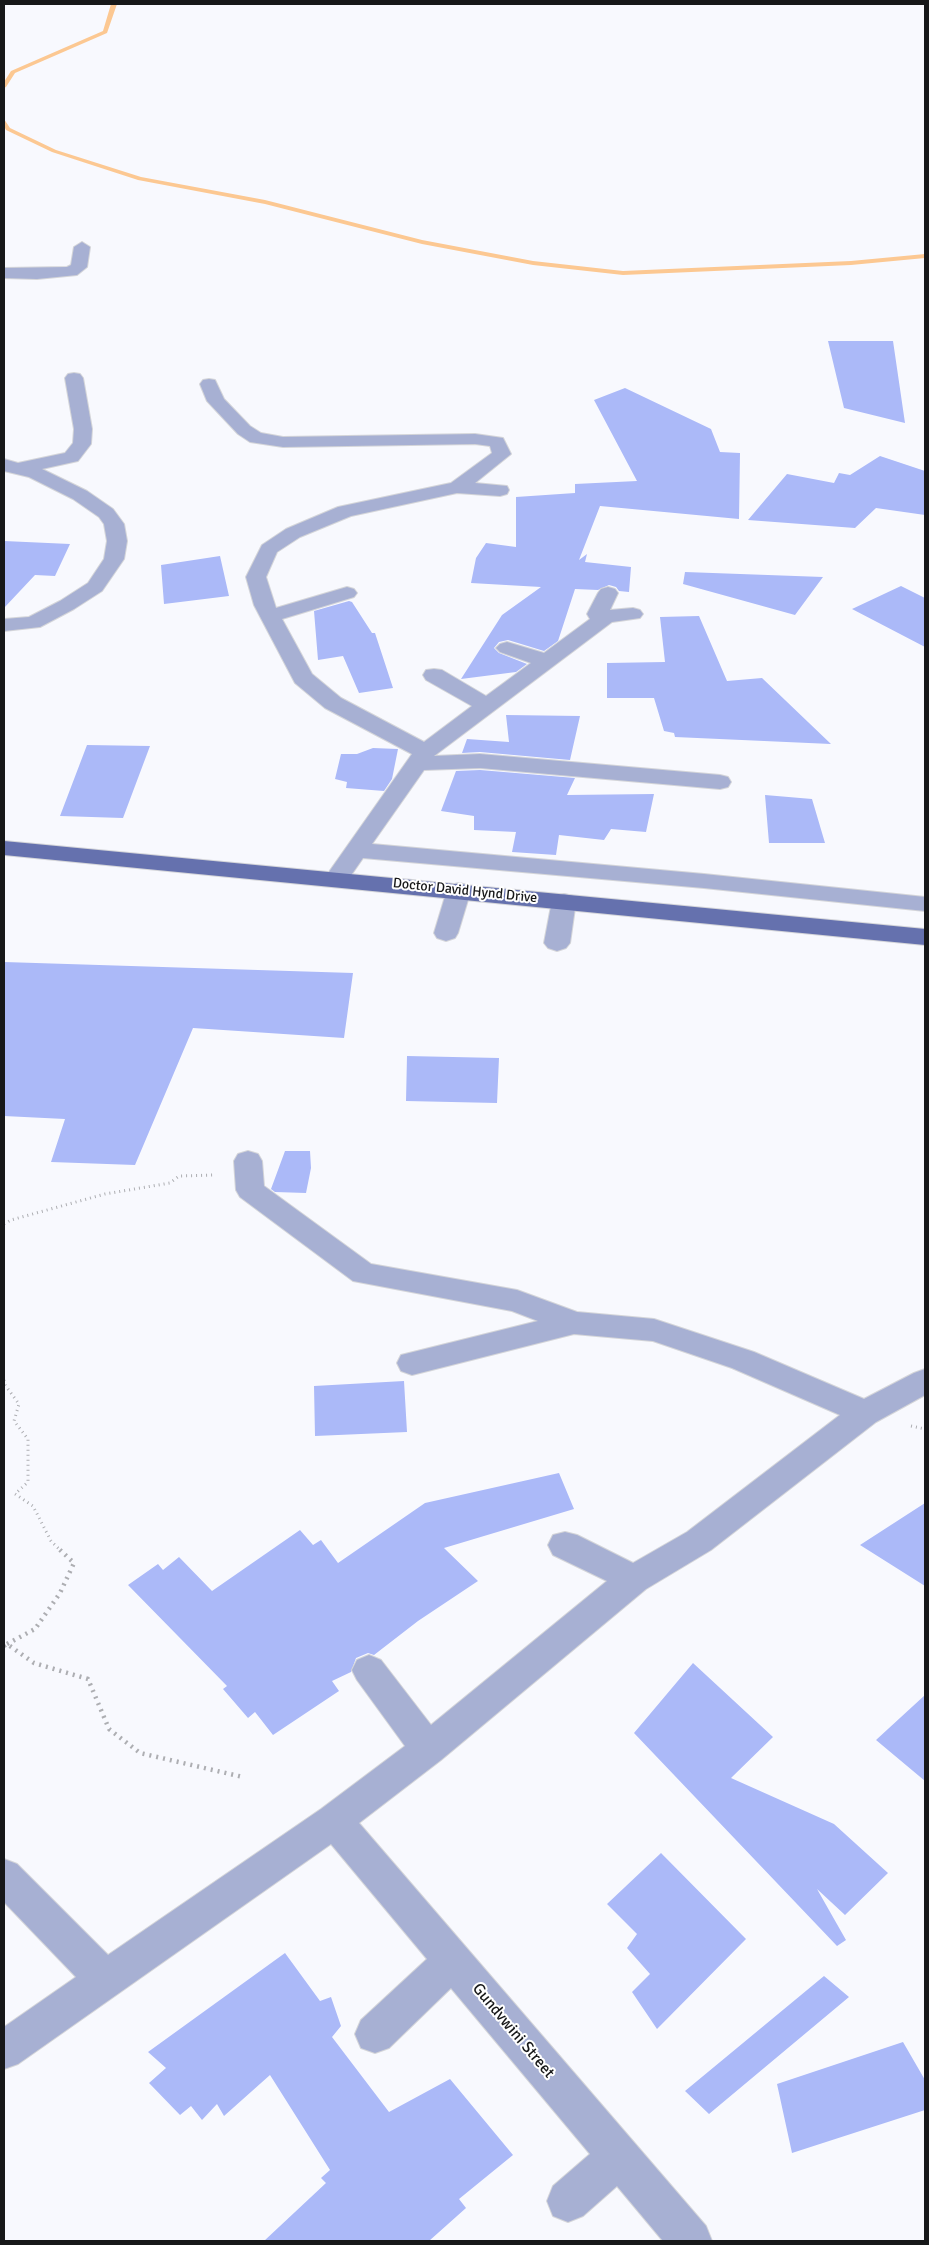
<!DOCTYPE html>
<style>
body{margin:0}
#map{position:relative;width:929px;height:2245px;overflow:hidden;background:#f8f9fe;font-family:Signika,sans-serif}
canvas{display:block}
.frame{position:absolute;inset:0;border:5px solid #171819;pointer-events:none}
</style>
<div id="map">
<canvas width="929" height="2245"></canvas>
<div class="frame"></div>
</div>
<script>
const c = document.querySelector('canvas').getContext('2d');
c.lineJoin = 'round';
function poly(rows) {
  const path = new Path2D();
  for (const r of rows) {
    path.moveTo(r[0], r[1]);
    for (let i = 2; i < r.length; i += 2) path.lineTo(r[i], r[i + 1]);
  }
  return path;
}
function fill(path, color) {
  c.fillStyle = color;
  c.fill(path, 'evenodd');
}
function trace(path, color, width, dash) {
  c.strokeStyle = color;
  c.lineWidth = width;
  c.lineCap = dash ? 'butt' : 'round';
  c.setLineDash(dash || []);
  c.stroke(path);
}
function label(font, color, halo, rows, align = 'center') {
  c.font = font + ' Signika,sans-serif';
  c.lineWidth = 4;
  c.setLineDash([]);
  c.textBaseline = 'middle';
  c.strokeStyle = halo;
  c.fillStyle = color;
  for (const [text, x, y, turn = 0] of rows) {
    c.save();
    c.translate(x, y);
    c.rotate((+turn || 0) * Math.PI / 180);
    c.textAlign = isNaN(turn) ? turn : align;
    if (halo) c.strokeText(text, 0, 0);
    c.fillText(text, 0, 0);
    c.restore();
  }
}
const stream = poly([
 [111,4,117,4,107,33,15,73,6,87,4,88,4,82,11,71,103,31,111,4],
 [4,119,10,128,56,150,141,177,265,200,422,240,533,261,623,271,851,261,925,254,925,258,851,265,623,275,533,265,422,244,265,204,138,180,52,152,6,130,4,126,4,119]
]);
const building = poly([
 [828,341,893,341,905,423,844,408],
 [625,388,711,429,720,452,740,453,739,519,600,506,579,560,587,554,585,562,631,567,629,592,619,591,616,587,609,585,598,590,575,589,558,641,544,651,508,640,499,642,494,648,499,653,527,664,516,672,461,679,502,615,541,587,471,583,476,558,486,543,516,547,516,497,575,493,575,484,637,481,594,400],
 [880,456,925,471,925,515,876,508,855,528,748,520,787,474,834,483,839,473,850,475],
 [4,541,70,544,55,576,35,575,4,608],
 [220,556,229,596,164,604,161,565],
 [685,572,823,577,795,615,683,584],
 [901,586,925,598,925,647,852,609],
 [349,601,352,602,372,633,375,633,393,688,359,693,343,656,318,660,314,611],
 [699,616,727,681,762,678,831,744,675,737,674,733,664,731,654,698,607,698,607,663,665,662,660,617],
 [506,715,580,716,570,760,480,752,462,753,467,739,509,742],
 [87,745,150,746,123,818,60,816],
 [373,748,398,749,392,779,384,791,346,788,347,782,335,779,341,754,357,754],
 [480,770,575,778,567,795,654,794,646,832,611,829,604,840,559,835,556,855,512,852,516,832,474,830,474,816,441,811,456,771],
 [765,795,812,799,825,843,769,843],
 [4,962,353,973,344,1038,193,1028,135,1165,51,1162,65,1119,4,1116],
 [407,1056,499,1058,497,1103,406,1101],
 [285,1151,310,1151,311,1168,306,1193,275,1192,271,1189],
 [404,1381,407,1432,315,1436,314,1386],
 [559,1473,574,1509,444,1548,478,1581,418,1621,374,1655,368,1653,356,1658,351,1672,332,1681,339,1691,273,1735,255,1712,248,1718,223,1689,227,1686,128,1585,158,1564,163,1570,179,1557,212,1591,300,1530,313,1545,321,1540,338,1563,425,1503],
 [925,1503,925,1586,860,1545],
 [693,1663,773,1737,731,1778,834,1824,888,1873,845,1915,817,1889,846,1940,837,1946,634,1733],
 [925,1695,925,1781,876,1740],
 [661,1853,746,1939,657,2029,632,1992,650,1974,627,1948,637,1934,607,1904],
 [285,1953,320,2001,331,1997,341,2026,332,2037,389,2112,450,2079,513,2155,459,2199,466,2208,429,2241,264,2241,326,2183,321,2178,330,2170,270,2075,224,2116,217,2104,202,2120,191,2106,180,2115,149,2083,166,2068,148,2052],
 [824,1976,849,1997,709,2114,685,2091],
 [903,2042,925,2080,925,2110,792,2153,777,2084]
]);
const pathFar1 = poly([
 [4,1224,11,1220,105,1194,170,1183,179,1176,215,1175],
 [4,1380,5,1385,19,1404,14,1421,28,1439,28,1482,15,1494,33,1506,51,1541,60,1550],
 [911,1426,925,1429]
]);
const path = poly([
 [7,1644,35,1629,60,1593,74,1563,59,1549],
 [4,1646,7,1644,34,1663,88,1679,109,1729,140,1753,243,1777]
]);
const minor = poly([
 [82,242,90,247,87,267,77,275,37,279,4,278,4,268,67,267,71,265,74,247,82,242],
 [74,373,80,374,83,378,92,429,91,444,78,461,42,469,87,491,113,509,124,524,127,541,124,559,102,591,74,609,40,627,4,631,4,619,29,617,60,601,88,583,104,559,107,541,104,524,99,517,73,499,29,477,4,471,4,459,18,463,65,453,73,443,74,429,65,378,68,374,74,373],
 [209,379,215,380,224,399,250,426,261,433,283,437,475,434,503,438,511,454,475,483,507,486,509,490,507,494,500,496,457,493,351,516,300,537,277,552,266,577,276,608,347,587,354,589,357,593,354,597,282,619,312,674,341,698,424,742,472,706,426,680,423,675,426,670,434,669,442,670,486,696,531,663,500,652,496,648,500,644,507,642,544,653,590,619,587,614,598,593,601,589,608,587,615,589,618,593,610,610,633,608,640,610,643,614,640,618,612,622,434,756,480,754,720,775,728,777,731,782,728,787,720,789,480,768,424,770,372,844,704,874,925,897,925,911,704,888,363,858,345,884,336,886,327,884,324,879,412,754,325,708,295,683,254,605,246,577,262,545,286,529,338,507,451,483,492,453,490,446,475,444,283,447,250,442,238,434,207,401,200,384,203,380,209,379],
 [459,883,468,885,471,890,458,933,455,938,446,941,437,938,434,933,447,890,450,885,459,883],
 [564,894,573,896,576,901,570,943,566,948,557,951,548,948,544,943,552,901,555,896,564,894],
 [248,1151,258,1154,262,1161,264,1186,371,1264,517,1290,577,1312,654,1319,754,1352,864,1399,914,1373,925,1369,925,1395,876,1422,711,1550,646,1589,441,1760,359,1823,706,2226,712,2241,663,2241,617,2186,583,2216,568,2222,553,2216,547,2201,553,2186,590,2154,451,1988,389,2048,375,2053,361,2048,355,2034,361,2020,427,1959,331,1844,18,2064,4,2069,4,2027,76,1977,4,1902,4,1859,17,1864,108,1955,321,1809,405,1746,357,1680,352,1670,357,1660,369,1655,381,1660,431,1725,607,1581,553,1555,548,1545,553,1535,565,1532,577,1535,633,1563,687,1532,840,1415,732,1368,653,1341,574,1334,412,1375,401,1371,397,1363,401,1355,538,1321,512,1311,353,1281,240,1197,236,1190,234,1161,238,1154,248,1151]
]);
const major = poly([
 [4,841,925,929,925,945,4,855,4,841]
]);
const streetNames = [
 ["Doctor David Hynd Drive",465,891,6]
];
const nearStreetnames = [
 ["Gundvwini Street",513,2031,50]
];
fill(stream, '#fcc892');
fill(building, '#abb9f8');
trace(minor, '#d4d5d9', 2);
trace(major, '#d4d5d9', 2);
trace(pathFar1, '#adaeb2', 3, [1, 4]);
trace(path, '#adaeb2', 4.5, [2, 5]);
fill(minor, '#a7b0d3');
fill(major, '#6571ae');
label('14px', '#171819', '#fff', streetNames);
label('16px', '#171819', '#fff', nearStreetnames);
</script>
